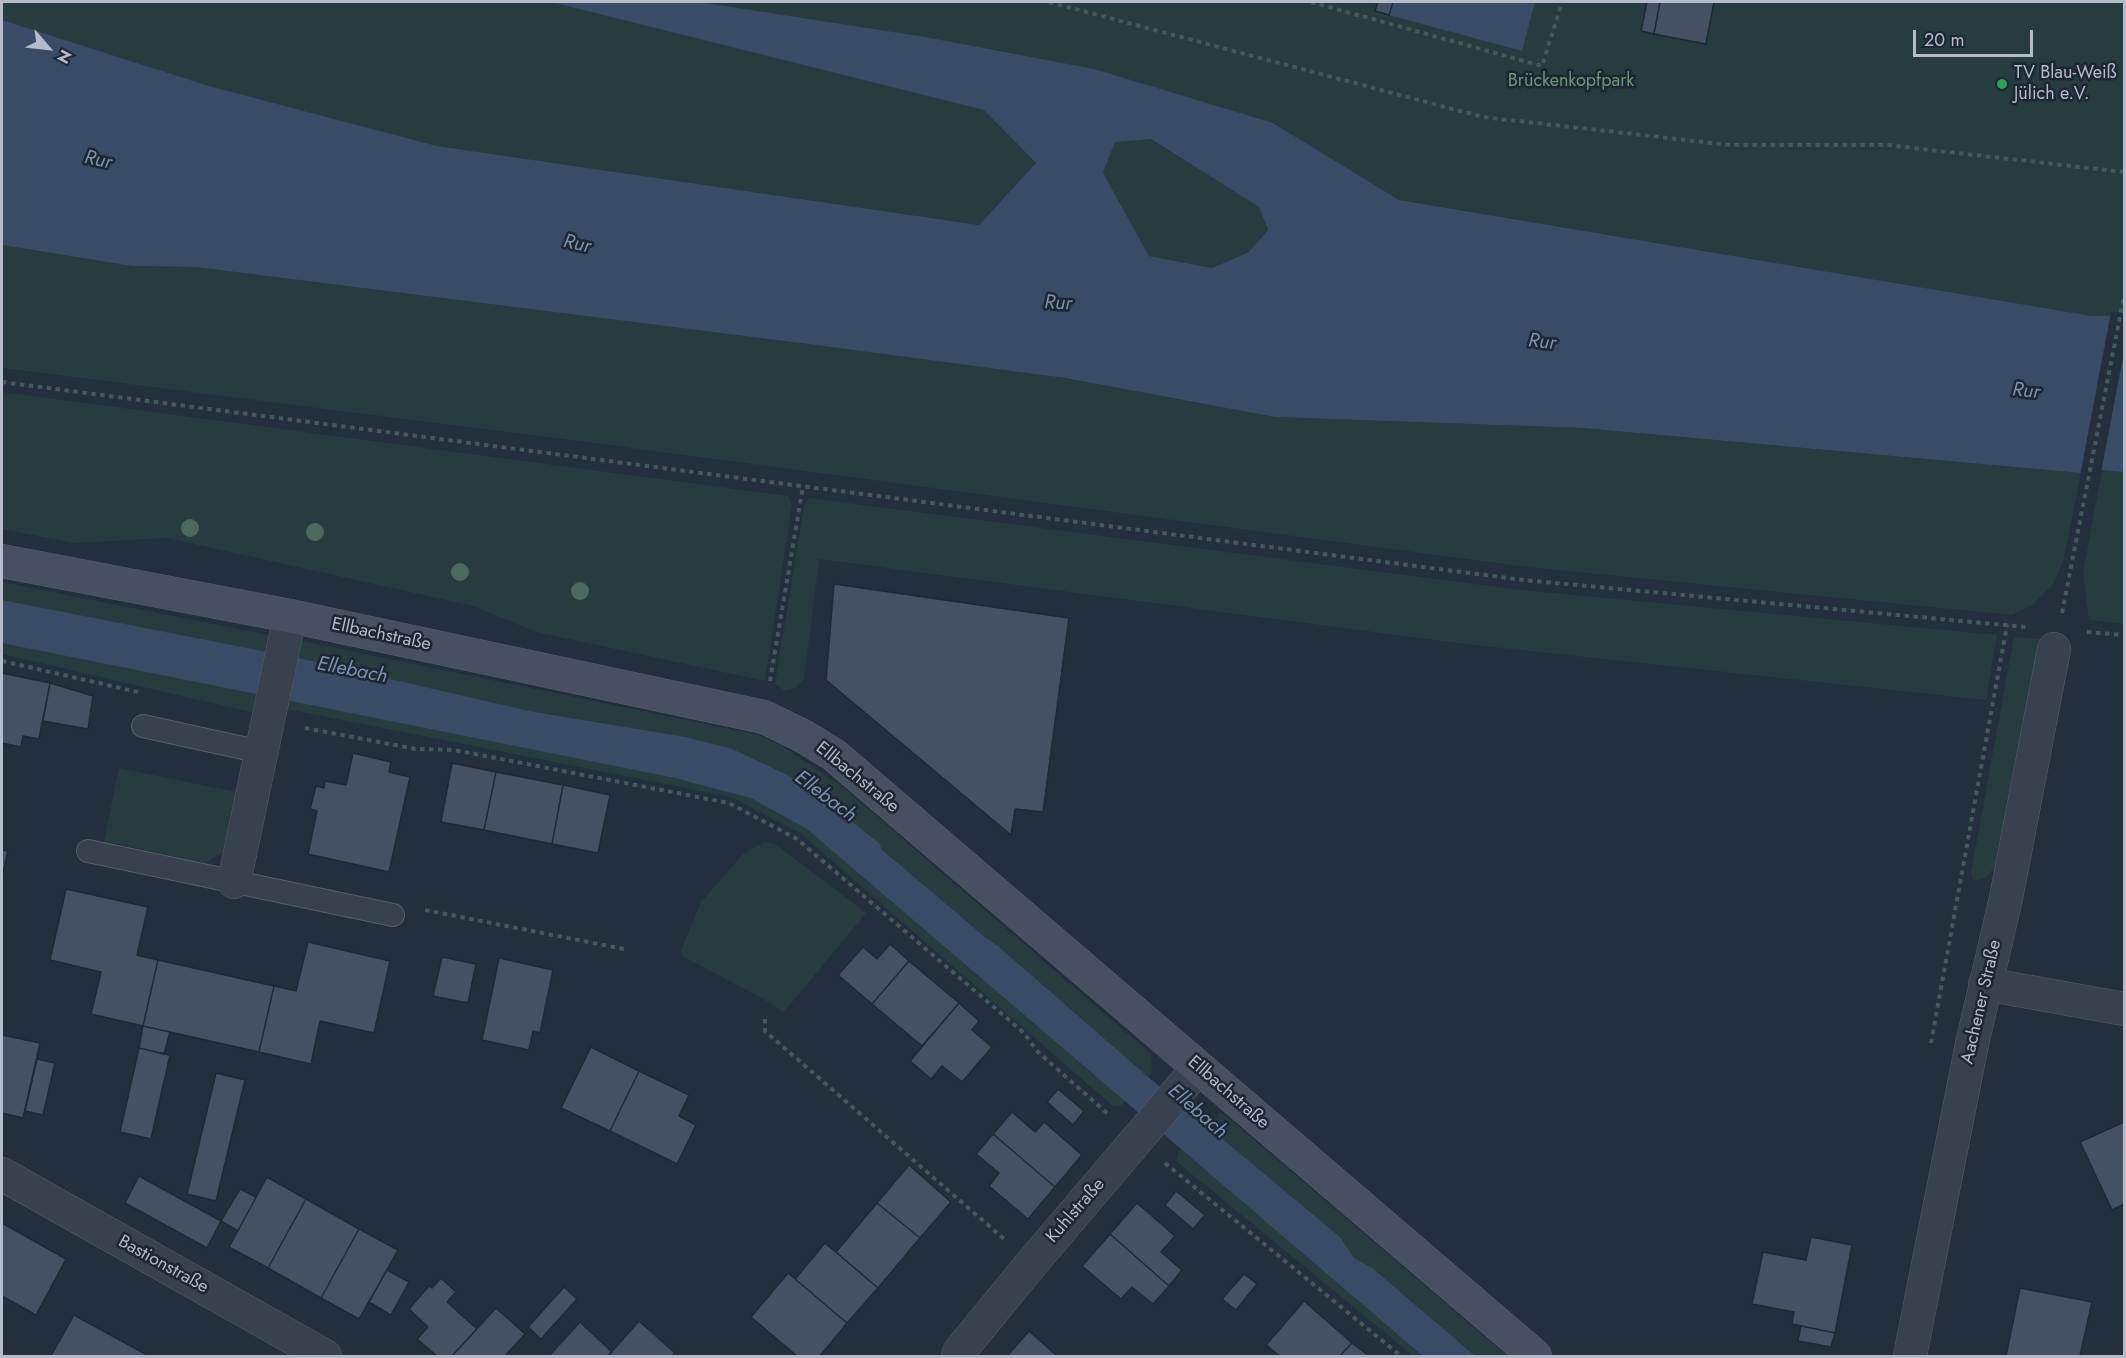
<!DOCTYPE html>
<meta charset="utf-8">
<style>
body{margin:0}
#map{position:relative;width:2126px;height:1358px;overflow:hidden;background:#242f3e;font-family:Jost,sans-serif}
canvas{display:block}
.frame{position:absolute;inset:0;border:3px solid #b4bcc9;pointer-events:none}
.north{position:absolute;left:18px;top:18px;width:60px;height:60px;-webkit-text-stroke:4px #1d2633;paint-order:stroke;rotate:118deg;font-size:16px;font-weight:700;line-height:24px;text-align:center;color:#b4bcc9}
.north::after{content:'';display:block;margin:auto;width:21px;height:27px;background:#b4bcc9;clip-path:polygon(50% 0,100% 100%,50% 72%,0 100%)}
.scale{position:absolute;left:1913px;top:30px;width:120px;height:27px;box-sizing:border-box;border:3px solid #b4bcc9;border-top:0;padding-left:8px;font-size:18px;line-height:21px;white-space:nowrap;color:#b4bcc9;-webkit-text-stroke:4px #1d2633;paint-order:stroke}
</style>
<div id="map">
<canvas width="2126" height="1358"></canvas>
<div class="frame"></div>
<div class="north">N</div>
<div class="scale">20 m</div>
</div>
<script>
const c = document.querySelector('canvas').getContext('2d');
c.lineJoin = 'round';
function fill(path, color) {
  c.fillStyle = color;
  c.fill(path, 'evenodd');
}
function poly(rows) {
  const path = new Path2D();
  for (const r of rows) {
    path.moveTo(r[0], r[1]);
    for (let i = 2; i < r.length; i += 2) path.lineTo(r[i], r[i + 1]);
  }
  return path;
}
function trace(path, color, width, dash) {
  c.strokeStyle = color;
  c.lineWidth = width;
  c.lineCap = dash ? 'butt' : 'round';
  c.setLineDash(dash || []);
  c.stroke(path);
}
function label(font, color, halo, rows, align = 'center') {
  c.font = font + ' Jost,sans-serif';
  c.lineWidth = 5;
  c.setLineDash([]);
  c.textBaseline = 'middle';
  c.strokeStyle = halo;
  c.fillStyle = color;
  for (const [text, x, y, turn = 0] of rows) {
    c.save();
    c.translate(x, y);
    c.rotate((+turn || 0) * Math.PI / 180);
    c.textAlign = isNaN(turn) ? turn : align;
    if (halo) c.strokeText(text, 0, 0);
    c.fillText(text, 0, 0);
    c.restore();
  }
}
const green = poly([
 [2,2,551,2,984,110,1036,163,979,225,437,146,209,86,2,20],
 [621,2,2124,2,2124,315,2092,316,1399,200,1273,123],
 [1150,139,1259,207,1268,230,1249,252,1211,268,1149,256,1103,173,1115,141],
 [2,245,132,266,196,267,808,344,1065,378,1275,417,1583,428,2081,473,2064,559,2053,584,2032,605,2012,615,1527,567,587,442,2,368],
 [2,392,788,496,792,505,765,681,536,632,473,606,167,538,74,543,2,529],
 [2102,470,2124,472,2124,624,2089,620,2083,573],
 [809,498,1521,590,1997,635,1986,700,1465,644,819,559,804,679,796,688,785,691,775,684,804,506],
 [2,582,269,635,255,713,2,654],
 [2014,637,2040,639,1997,863,1986,878,1974,881,1971,873],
 [302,641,759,735,782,746,844,788,1151,1054,1152,1072,1122,1105,1114,1107,800,833,731,797,287,709],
 [119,768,236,792,240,798,225,851,205,863,104,841],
 [765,842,775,844,866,913,784,1012,760,997,682,956,681,950,701,902,743,854],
 [1219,1112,1226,1116,1507,1356,1413,1356,1176,1161,1178,1154,1206,1120,1217,1118]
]);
const water = poly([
 [551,2,699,2,925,37,1094,69,1273,123,1399,200,2092,316,2124,315,2124,472,2102,470,2081,473,1583,428,1275,417,1065,378,808,344,196,267,132,266,2,245,2,20,209,86,437,146,979,225,1036,163,984,110],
 [1151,139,1259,207,1268,230,1249,252,1212,268,1149,256,1103,173,1115,142],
 [1393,2,1535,2,1522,51,1389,15],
 [2,600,298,658,534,712,685,737,730,748,802,782,880,844,881,849,986,938,999,947,1147,1076,1340,1237,1354,1258,1372,1268,1475,1356,1423,1356,807,829,751,798,675,778,2,643]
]);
const pier = poly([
 [2111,312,2124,312,2124,352,2101,473,2080,476]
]);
const building = poly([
 [1378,2,1393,2,1389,15,1375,11,1378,2],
 [1647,2,1660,2,1654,34,1641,31,1647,2],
 [1660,2,1714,2,1706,44,1654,34,1660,2],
 [834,584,1069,618,1043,812,1015,809,1011,835,826,680,834,584],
 [2,673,50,683,39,739,23,736,21,747,2,743,2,673],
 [50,683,93,696,88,729,43,721,50,683],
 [353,753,391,762,389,772,410,777,389,872,308,854,317,811,310,809,316,786,324,788,325,781,346,785,353,753],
 [452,763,496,772,484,830,441,822,452,763],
 [496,772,563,785,552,844,484,830,496,772],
 [563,785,610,795,598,853,552,844,563,785],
 [2,850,8,851,2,877,2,850],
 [66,889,148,907,137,955,158,960,143,1026,91,1014,101,972,50,960,66,889],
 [308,942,390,961,374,1033,320,1021,311,1064,259,1052,274,986,296,991,308,942],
 [890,944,909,961,872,1004,838,975,863,947,877,959,890,944],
 [442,957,476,964,468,1003,433,996,442,957],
 [499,958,553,970,540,1033,533,1031,529,1050,482,1040,499,958],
 [158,960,274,986,259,1052,143,1026,158,960],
 [909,961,959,1003,922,1046,872,1004,909,961],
 [959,1003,979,1021,972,1030,992,1047,962,1082,942,1066,931,1079,910,1061,959,1003],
 [143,1026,170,1032,164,1054,139,1048,143,1026],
 [2,1035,40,1043,23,1118,2,1113,2,1035],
 [591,1047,639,1071,610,1131,561,1108,591,1047],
 [139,1048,170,1055,151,1139,120,1132,139,1048],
 [37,1059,55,1063,43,1115,25,1111,37,1059],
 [639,1071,689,1095,679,1116,696,1125,677,1164,610,1131,639,1071],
 [216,1073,245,1080,216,1201,187,1194,216,1073],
 [1058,1089,1084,1111,1073,1125,1047,1102,1058,1089],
 [1012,1112,1035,1132,1044,1122,1082,1155,1055,1187,993,1134,1012,1112],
 [2124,1122,2124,1204,2112,1210,2080,1142,2124,1122],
 [993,1134,1055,1187,1028,1219,989,1186,999,1173,976,1154,993,1134],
 [909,1165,951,1202,920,1238,877,1203,909,1165],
 [139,1176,221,1221,207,1248,125,1203,139,1176],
 [267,1177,306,1199,268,1268,229,1247,267,1177],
 [240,1189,256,1197,238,1231,221,1221,240,1189],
 [1176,1191,1205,1215,1193,1229,1165,1205,1176,1191],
 [306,1199,359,1229,321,1298,268,1268,306,1199],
 [877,1203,920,1238,878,1288,836,1252,877,1203],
 [1137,1203,1175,1236,1161,1252,1182,1270,1169,1286,1110,1234,1137,1203],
 [2,1223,66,1259,36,1315,2,1296,2,1223],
 [359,1229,398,1250,359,1319,321,1298,359,1229],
 [1110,1234,1169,1286,1153,1304,1132,1287,1121,1299,1082,1266,1110,1234],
 [1811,1237,1852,1245,1835,1333,1792,1324,1794,1312,1752,1304,1763,1252,1806,1260,1811,1237],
 [825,1243,878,1288,847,1323,795,1279,825,1243],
 [387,1270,409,1282,391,1315,369,1302,387,1270],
 [788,1273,847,1323,820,1356,797,1356,751,1317,788,1273],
 [1244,1274,1257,1284,1236,1310,1222,1299,1244,1274],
 [441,1278,456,1292,447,1302,477,1329,452,1356,437,1356,417,1339,428,1327,409,1309,429,1286,432,1288,441,1278],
 [564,1287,577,1299,541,1339,528,1327,564,1287],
 [2020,1288,2092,1302,2080,1356,2006,1356,2020,1288],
 [1304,1301,1352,1343,1340,1356,1280,1356,1266,1345,1304,1301],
 [496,1308,525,1334,505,1356,452,1356,496,1308],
 [74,1315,149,1356,51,1356,74,1315],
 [639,1321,675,1353,672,1356,608,1356,639,1321],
 [580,1322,612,1352,608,1356,549,1356,580,1322],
 [1801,1326,1835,1333,1831,1347,1798,1341,1801,1326],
 [1029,1331,1056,1355,1054,1356,1007,1356,1029,1331],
 [1352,1343,1369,1356,1340,1356,1352,1343]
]);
const path = poly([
 [1049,2,1483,117,1730,145,1887,145,2124,172],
 [1311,2,1542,66,1562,2],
 [2,382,1523,580,2026,627],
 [2062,613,2124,296],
 [2087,632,2124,635],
 [2,661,142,693],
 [770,681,803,486],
 [305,728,416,749,454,750,729,803,797,839,1023,1032,1038,1052,1109,1115],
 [425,910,624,949],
 [765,1019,765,1031,1004,1239],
 [1931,1043,2007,625],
 [1165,1163,1401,1356]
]);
const service = poly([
 [143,726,261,752],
 [88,851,393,915]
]);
const minor = poly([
 [234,882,290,616],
 [1985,984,2124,1009],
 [2,1174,325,1356],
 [958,1356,959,1352,1032,1263,1198,1068],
 [1910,1356,1972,1044,2006,898,2054,649]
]);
const secondary = poly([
 [2,561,290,616,764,717,803,736,834,755,1535,1356]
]);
const trees = [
 [190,528],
 [315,532],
 [460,572],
 [580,591]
];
const markers = [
 [2002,84,6,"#2e9e5b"]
];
const poiNames = [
 ["TV Blau-Weiß",2014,74],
 ["Jülich e.V.",2014,95]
];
const parkNames = [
 ["Brückenkopfpark",1571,82]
];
const streetNames = [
 ["Ellbachstraße",381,635,12],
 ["Ellbachstraße",857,778,39],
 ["Aachener Straße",1982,1002,-77],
 ["Ellbachstraße",1228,1093,41],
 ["Kuhlstraße",1076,1211,-49],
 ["Bastionstraße",163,1265,29]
];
const waterNames = [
 ["Rur",98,161,12],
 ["Rur",577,245,12],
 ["Rur",1058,304,3],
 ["Rur",1542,343,6],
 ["Rur",2026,392,6],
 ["Ellebach",352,671,11],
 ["Ellebach",825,797,37],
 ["Ellebach",1197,1112,41]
];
fill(green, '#263c3f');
fill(water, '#394c67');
fill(pier, '#242f3e');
fill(building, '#455162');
trace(building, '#1f2835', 1.5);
trace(service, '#565f6c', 24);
trace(minor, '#565f6c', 34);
trace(secondary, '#565f6c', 34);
trace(path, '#44595c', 4, [4.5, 4.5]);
trace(service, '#38414e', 22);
trace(minor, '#38414e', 33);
trace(secondary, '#465061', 33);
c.fillStyle = '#4b6a5d';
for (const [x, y] of trees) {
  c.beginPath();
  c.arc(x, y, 9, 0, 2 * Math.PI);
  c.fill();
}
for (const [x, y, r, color] of markers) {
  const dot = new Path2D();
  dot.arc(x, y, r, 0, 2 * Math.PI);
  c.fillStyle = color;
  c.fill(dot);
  trace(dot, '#1d2633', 2);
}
label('18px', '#b4bcc9', '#1d2633', poiNames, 'left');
label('18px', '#6b9a76', '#1d2633', parkNames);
label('18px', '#b4bcc9', '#1d2633', streetNames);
label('italic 20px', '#7c92b1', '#1d2633', waterNames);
</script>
